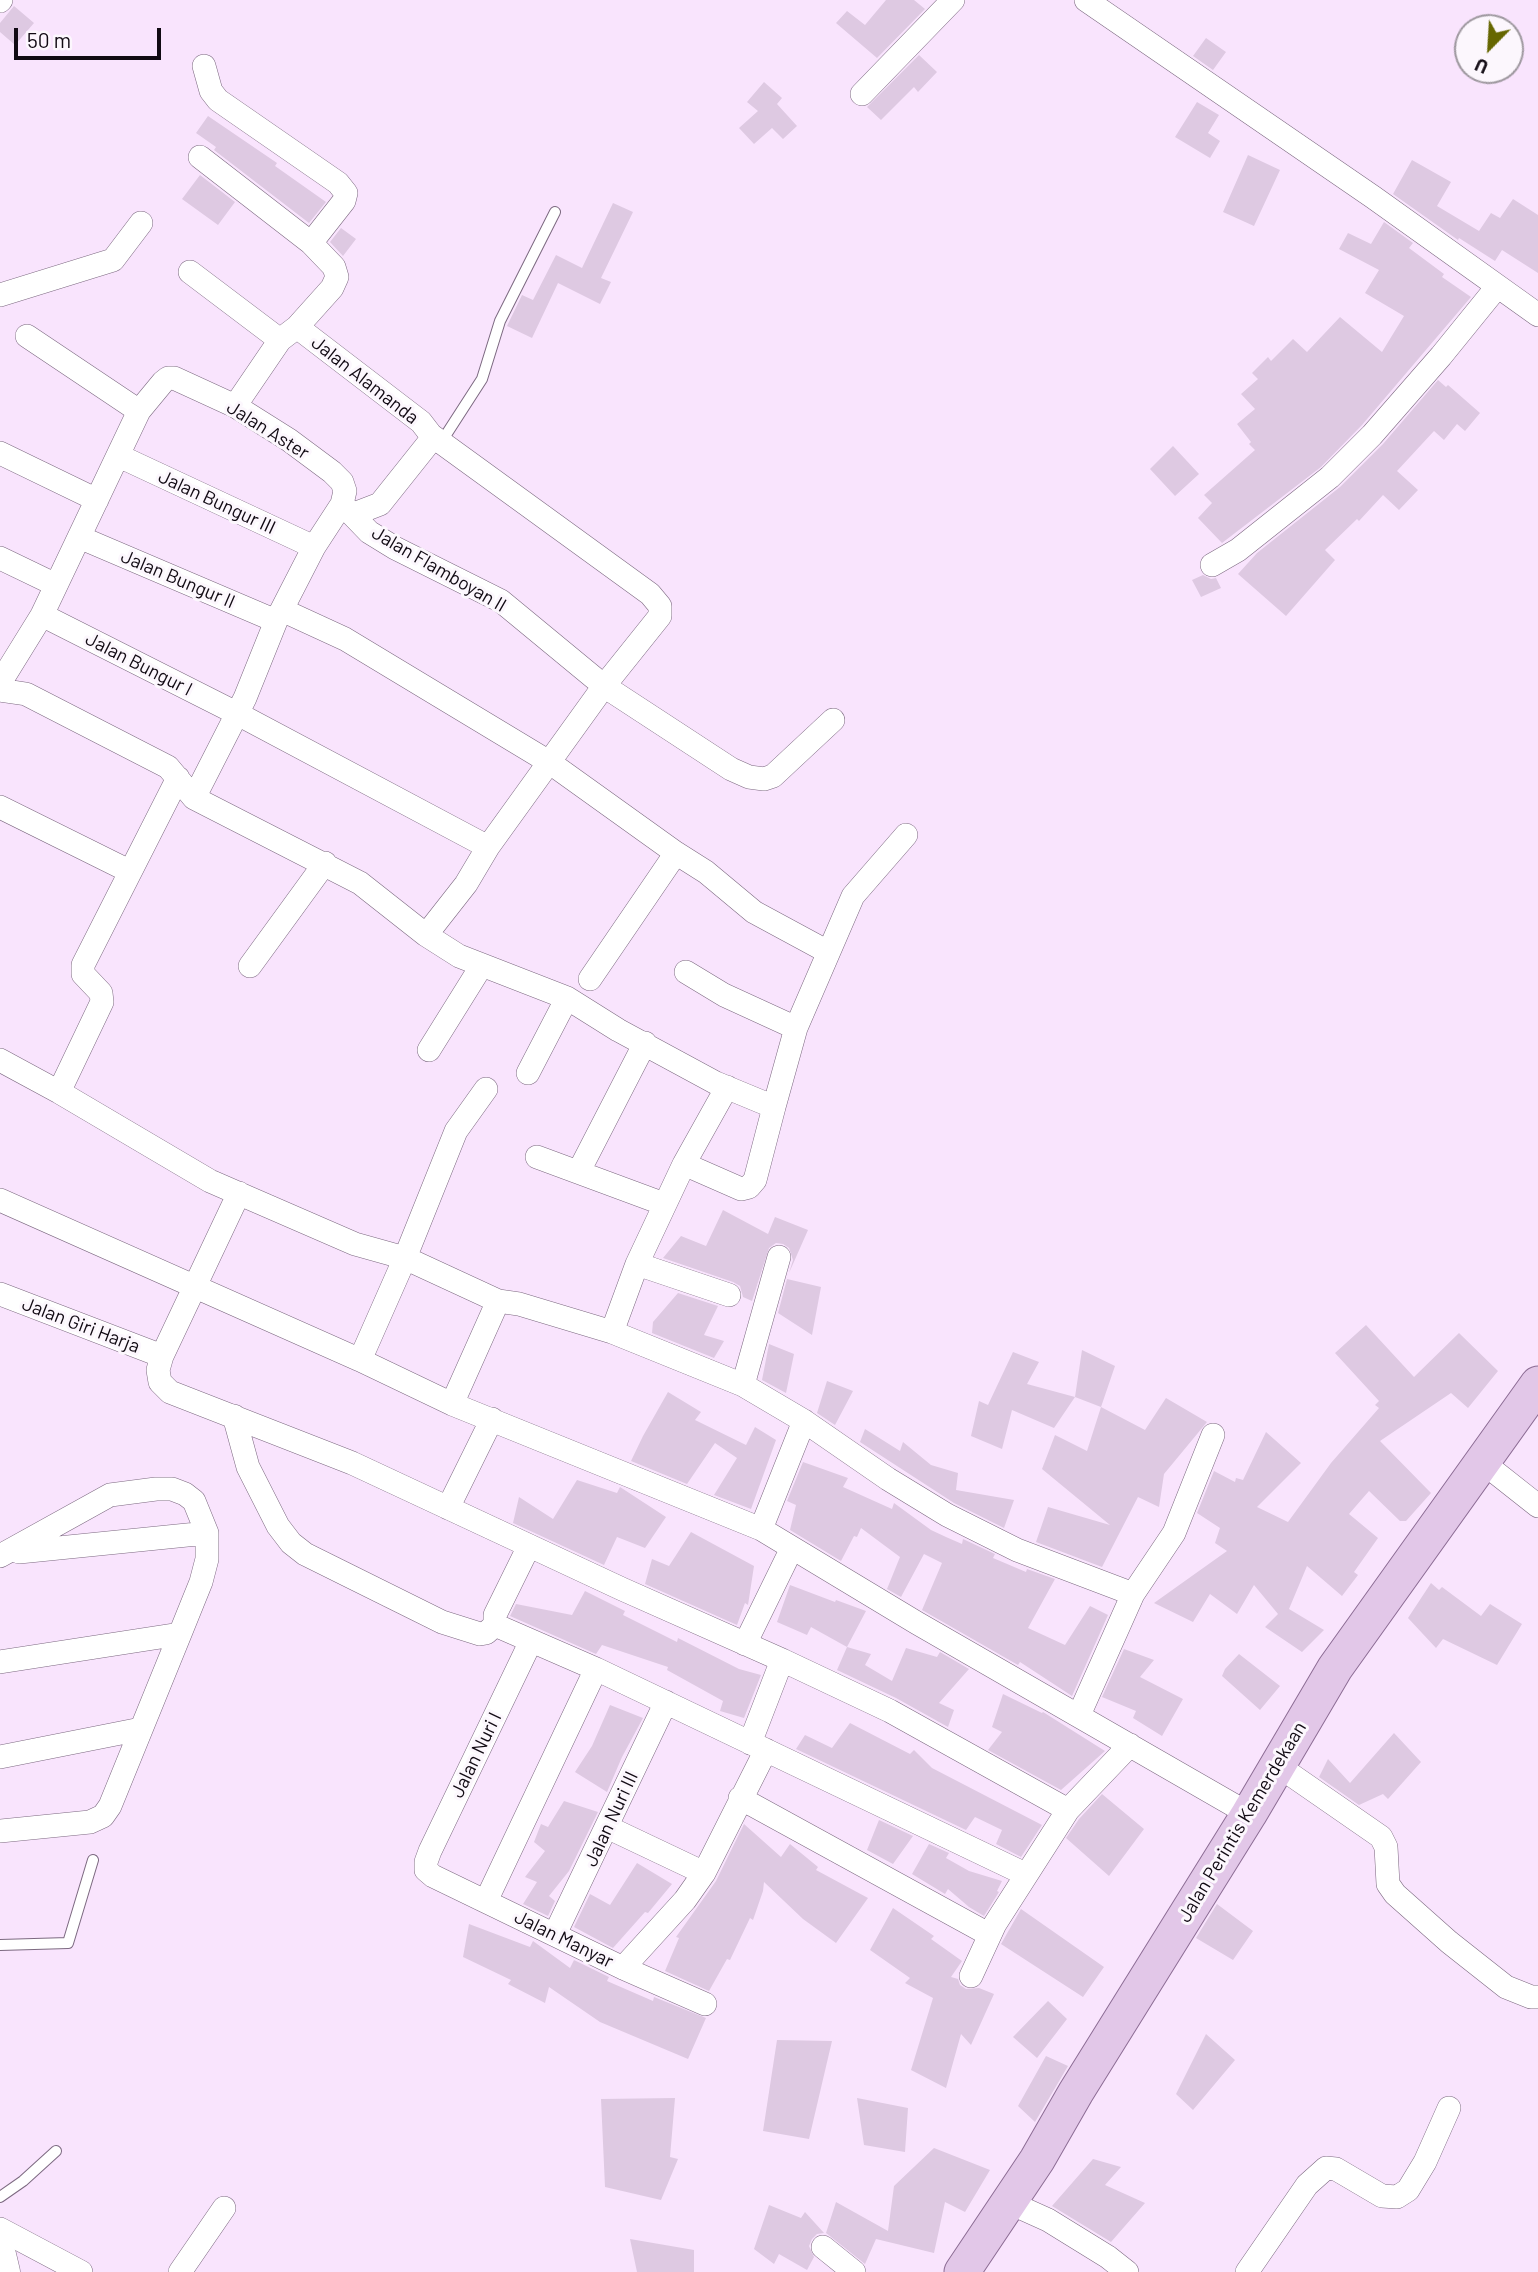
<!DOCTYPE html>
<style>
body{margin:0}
#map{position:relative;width:1538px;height:2272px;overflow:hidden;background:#f9e4fd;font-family:Barlow,sans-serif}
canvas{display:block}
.north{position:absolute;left:1454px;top:14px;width:70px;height:70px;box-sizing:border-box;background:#fcf7fd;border:2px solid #9e989f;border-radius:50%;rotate:204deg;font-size:19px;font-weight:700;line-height:28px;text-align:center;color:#110a13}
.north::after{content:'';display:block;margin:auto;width:24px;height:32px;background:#666701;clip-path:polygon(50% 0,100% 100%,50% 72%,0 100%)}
.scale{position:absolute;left:14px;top:28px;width:147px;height:32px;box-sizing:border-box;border:4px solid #110a13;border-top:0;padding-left:9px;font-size:21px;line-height:24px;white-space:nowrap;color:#110a13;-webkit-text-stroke:5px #fcf7fd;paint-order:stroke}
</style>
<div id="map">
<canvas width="1538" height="2272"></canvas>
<div class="north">U</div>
<div class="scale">50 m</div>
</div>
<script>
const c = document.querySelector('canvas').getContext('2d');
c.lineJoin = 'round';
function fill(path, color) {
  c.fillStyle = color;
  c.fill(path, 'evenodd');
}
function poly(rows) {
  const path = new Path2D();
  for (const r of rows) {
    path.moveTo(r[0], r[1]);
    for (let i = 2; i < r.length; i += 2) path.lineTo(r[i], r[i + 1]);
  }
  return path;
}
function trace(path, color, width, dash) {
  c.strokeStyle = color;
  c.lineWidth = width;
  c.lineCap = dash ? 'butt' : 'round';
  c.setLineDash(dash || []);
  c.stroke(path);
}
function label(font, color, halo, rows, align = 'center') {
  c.font = font + ' Barlow,sans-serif';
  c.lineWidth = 6;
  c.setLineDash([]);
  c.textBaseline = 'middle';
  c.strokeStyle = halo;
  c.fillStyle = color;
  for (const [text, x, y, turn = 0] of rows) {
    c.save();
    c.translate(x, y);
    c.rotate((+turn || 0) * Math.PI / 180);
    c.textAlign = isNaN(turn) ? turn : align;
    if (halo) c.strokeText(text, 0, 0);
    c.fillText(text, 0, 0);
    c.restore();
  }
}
const building = poly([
 [886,0,914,0,925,9,877,58,836,23,847,11,865,25],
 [14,6,34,23,15,45,0,32,0,23],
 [1206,38,1226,52,1213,70,1193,56],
 [919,55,937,72,918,92,914,87,881,120,867,107],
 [764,82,782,98,777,104,797,126,783,139,772,128,754,144,739,128,758,111,747,102],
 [1197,102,1219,115,1208,133,1220,141,1210,158,1175,137],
 [208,116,277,163,275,166,326,202,309,223,214,150,216,147,196,133],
 [1248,155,1280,170,1254,226,1223,212],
 [1412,160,1451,182,1437,206,1479,231,1491,213,1500,218,1513,199,1538,215,1538,273,1502,250,1495,261,1459,238,1458,240,1393,194],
 [200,175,235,202,218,225,182,199],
 [613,203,633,212,601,278,611,282,600,304,558,283,532,338,507,326,522,295,533,300,556,255,582,268],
 [1384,222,1413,243,1409,248,1444,274,1442,277,1471,297,1362,425,1321,467,1222,543,1198,518,1212,503,1204,495,1255,450,1249,444,1251,442,1237,424,1255,409,1241,394,1258,379,1252,373,1268,357,1271,361,1293,339,1307,352,1340,317,1382,352,1404,316,1365,293,1379,270,1339,249,1348,233,1371,244],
 [341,228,356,239,343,256,330,242],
 [1438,380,1446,387,1448,385,1480,413,1465,431,1457,424,1444,440,1434,431,1397,471,1418,490,1399,510,1383,495,1359,521,1357,519,1325,550,1335,560,1286,616,1238,574,1257,553,1340,487,1383,444],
 [1173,446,1199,474,1175,496,1150,469],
 [1203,575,1211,579,1216,578,1221,588,1201,597,1192,580],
 [723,1210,768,1234,775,1217,808,1230,789,1273,793,1260,789,1248,783,1244,776,1243,769,1248,752,1301,743,1297,740,1286,733,1282,663,1258,681,1236,706,1246],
 [787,1279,821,1287,812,1335,778,1313],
 [678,1293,718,1306,704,1335,724,1341,714,1358,652,1333,653,1322],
 [1366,1325,1414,1377,1459,1333,1498,1371,1468,1408,1451,1393,1380,1441,1431,1493,1406,1521,1400,1521,1369,1491,1349,1514,1378,1538,1354,1572,1358,1575,1342,1596,1307,1566,1289,1609,1324,1630,1302,1652,1265,1627,1278,1614,1254,1585,1237,1614,1210,1594,1193,1622,1154,1603,1227,1551,1215,1543,1220,1528,1197,1513,1214,1471,1235,1482,1236,1478,1243,1480,1266,1432,1301,1463,1257,1507,1288,1522,1331,1463,1379,1408,1375,1405,1379,1401,1335,1353],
 [769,1344,794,1354,786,1393,762,1380],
 [1082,1350,1115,1366,1101,1407,1075,1397],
 [1013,1352,1039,1362,1027,1384,1075,1397,1054,1428,1012,1410,1002,1449,971,1436,979,1401,988,1405],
 [827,1381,853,1391,835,1425,817,1413],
 [668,1392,701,1412,695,1420,746,1445,755,1427,776,1440,751,1509,714,1495,737,1458,715,1443,687,1484,631,1461,643,1436],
 [1166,1398,1207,1422,1164,1474,1159,1507,1138,1497,1102,1567,1036,1542,1048,1507,1110,1525,1042,1469,1055,1435,1087,1451,1101,1407,1145,1430],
 [865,1429,900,1451,903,1442,931,1465,958,1473,956,1490,1014,1500,1004,1528,954,1503,860,1442],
 [803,1462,848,1478,843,1487,892,1509,894,1503,931,1530,946,1537,962,1544,963,1539,995,1554,993,1558,1026,1572,1027,1569,1055,1579,1028,1628,1065,1645,1090,1606,1108,1615,1072,1696,1020,1662,1018,1665,922,1610,942,1563,924,1554,901,1597,887,1589,900,1557,861,1528,857,1537,854,1536,841,1561,790,1530,796,1505,787,1501],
 [577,1480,617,1493,620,1487,666,1517,645,1548,617,1537,604,1565,513,1523,519,1497,553,1519],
 [691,1532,754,1566,748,1605,745,1603,737,1625,645,1584,652,1559,669,1566],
 [1431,1583,1439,1590,1442,1587,1481,1616,1490,1604,1522,1624,1497,1665,1443,1639,1436,1648,1408,1618],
 [790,1585,835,1602,836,1600,866,1611,847,1647,811,1627,807,1635,777,1622],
 [585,1591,625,1611,623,1615,677,1642,678,1638,739,1669,761,1675,744,1718,720,1711,723,1701,667,1670,668,1667,602,1645,596,1654,510,1616,516,1604,572,1615],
 [847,1647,871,1654,865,1665,892,1681,906,1648,937,1657,940,1652,969,1669,939,1703,954,1710,948,1727,896,1698,837,1670],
 [1124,1649,1154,1660,1140,1677,1183,1699,1162,1736,1133,1718,1136,1711,1102,1697],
 [1239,1654,1280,1686,1260,1710,1222,1676,1225,1669],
 [1003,1694,1042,1713,1043,1712,1105,1751,1061,1790,988,1750,1002,1732,992,1727],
 [610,1705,643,1718,622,1757,607,1792,575,1772,592,1746],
 [850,1723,910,1754,914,1750,932,1768,1042,1825,1021,1857,996,1844,1002,1830,975,1817,966,1830,796,1749,805,1735,832,1748],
 [1394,1733,1421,1762,1388,1799,1383,1794,1359,1805,1319,1777,1328,1759,1350,1783],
 [1102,1794,1144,1829,1109,1876,1066,1838,1079,1819],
 [564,1801,598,1812,569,1871,549,1896,555,1901,548,1916,523,1904,537,1882,525,1877,545,1851,534,1842,541,1824,548,1827],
 [879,1820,913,1836,893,1864,867,1850],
 [744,1824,781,1857,790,1844,818,1867,816,1870,868,1898,836,1943,803,1919,764,1882,763,1891,753,1920,750,1918,730,1960,727,1959,709,1991,665,1971,679,1938,676,1937,716,1881],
 [929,1844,949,1853,946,1858,969,1871,1002,1881,997,1891,999,1892,984,1916,969,1907,948,1889,945,1894,912,1874],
 [637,1863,672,1884,648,1913,645,1912,613,1948,574,1927,590,1894,610,1905],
 [1217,1904,1253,1931,1233,1960,1196,1938],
 [893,1908,934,1936,931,1939,962,1961,951,1977,958,1979,960,1985,966,1989,979,1988,994,1994,971,2045,961,2034,946,2088,911,2070,933,1998,905,1983,910,1978,870,1950],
 [1021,1909,1104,1967,1083,1997,1001,1944],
 [469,1924,530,1947,533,1941,570,1968,574,1960,609,1977,607,1981,653,2001,654,1997,706,2018,688,2059,600,2022,549,1987,545,2003,508,1984,511,1980,463,1957],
 [1048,2001,1067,2019,1037,2058,1013,2037],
 [1206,2034,1235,2060,1193,2110,1176,2094],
 [777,2040,832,2041,809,2139,763,2131],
 [1046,2056,1068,2066,1035,2122,1018,2106],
 [675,2098,670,2157,678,2159,661,2200,605,2187,601,2099],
 [857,2098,908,2108,905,2152,864,2145],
 [934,2148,990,2170,965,2212,945,2202,934,2253,876,2239,865,2264,826,2233,836,2202,888,2231,894,2186],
 [1093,2159,1121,2167,1105,2185,1145,2203,1111,2242,1052,2206],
 [769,2205,801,2218,805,2212,824,2233,817,2234,812,2239,809,2246,814,2257,807,2270,779,2254,774,2264,754,2249],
 [630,2239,694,2250,694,2272,637,2272]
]);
const service = poly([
 [442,441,482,379,500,321,555,212],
 [0,1945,68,1943,93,1860],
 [0,2197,23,2181,56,2151]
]);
const minor = poly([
 [1086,0,1373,197,1538,315],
 [0,1,1,0],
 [204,66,211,91,218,100,338,183,346,193,344,201,311,243],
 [862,94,953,0],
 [200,157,311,243,334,267,337,277,332,288,297,327,280,340,235,406],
 [190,272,280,340],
 [0,295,113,260,141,223],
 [297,327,421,422,431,435],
 [27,336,139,411],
 [0,453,97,500],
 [119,456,314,547],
 [343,505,369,532,395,548,501,601,604,686,731,769,749,777,764,779,773,776,833,720],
 [354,514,380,504,431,440,431,435,650,594,660,606,660,616,604,686,488,847,466,884,426,935],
 [79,537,276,621],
 [0,558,56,585],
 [1212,565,1238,550,1330,477,1372,435,1441,356,1497,287],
 [282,610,345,639,549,762,676,853,706,872,754,912,828,952],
 [42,615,236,713,488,847],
 [0,683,42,615,139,411,163,382,168,378,174,378,235,406,289,440,332,472,342,482,345,491,342,504,314,547,276,621,245,698,194,798],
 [0,690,26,694,168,767,194,798,360,883,426,935,459,956,567,998,618,1030,716,1083,774,1107,796,1028,853,896,906,835],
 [0,807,129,871],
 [250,966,325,863],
 [686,972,724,995,796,1028],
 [590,979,676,853],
 [429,1050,482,965],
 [0,1060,59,1092,210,1181,355,1244,405,1258,498,1301],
 [528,1073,567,998],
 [59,1092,102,1002,101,993,83,974,83,965,178,778],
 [537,1157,664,1204],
 [684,1164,727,1087],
 [579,1171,645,1043],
 [239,1193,162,1356,158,1370,160,1382,170,1392,352,1463,622,1589,782,1660,890,1711,1068,1810,1130,1745],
 [0,1200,360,1360,452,1404,761,1529,917,1623,1249,1814],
 [637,1264,729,1295],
 [0,1294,162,1356],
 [612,1332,743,1385,779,1257],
 [360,1360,405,1258,456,1131,486,1089],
 [743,1385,804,1421,888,1479,947,1515,1017,1550,1133,1594],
 [452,1404,498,1301,519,1304,612,1332,637,1264,684,1164,741,1189,749,1187,755,1180,774,1107],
 [234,1416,248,1467,278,1526,291,1543,305,1554,442,1622,480,1634,486,1633,495,1625,495,1615,529,1546],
 [1481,1461,1538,1506],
 [448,1508,492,1419],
 [761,1529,804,1421],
 [19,1552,207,1533],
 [0,1556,110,1495,156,1489,172,1489,185,1494,194,1501,207,1533,207,1559,201,1582,180,1634,0,1662],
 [495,1625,596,1669,1025,1874],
 [531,1641,430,1851,426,1862,426,1870,433,1876,623,1968,705,2004],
 [745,1644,792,1548],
 [1079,1715,1133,1594,1174,1533,1213,1435],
 [750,1743,782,1660],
 [0,1757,141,1729],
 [1277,1765,1381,1837,1386,1847,1388,1884,1395,1894,1449,1942,1506,1987,1531,1997,1538,1997],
 [740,1798,990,1935],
 [607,1827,704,1873],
 [0,1831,90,1822,103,1816,110,1806,180,1634],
 [486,1901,596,1669],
 [555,1934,666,1702],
 [623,1968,685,1900,704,1873,766,1750],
 [971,1976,995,1924,1068,1810],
 [1008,2202,1048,2220,1108,2257,1127,2272],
 [0,2229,81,2272],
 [823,2247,854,2272],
 [180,2272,224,2208],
 [1247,2272,1307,2185,1326,2168,1336,2169,1382,2196,1397,2197,1408,2190,1425,2162,1449,2108]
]);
const secondary = poly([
 [0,2255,4,2272]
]);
const primary = poly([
 [962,2272,1037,2160,1076,2092,1249,1814,1335,1668,1538,1384]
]);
const streetNames = [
 ["Jalan Alamanda",365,380,38],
 ["Jalan Aster",268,430,32],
 ["Jalan Bungur III",217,502,25],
 ["Jalan Flamboyan II",439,569,30],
 ["Jalan Bungur II",178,579,23],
 ["Jalan Bungur I",139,664,27],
 ["Jalan Giri Harja",81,1325,21],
 ["Jalan Nuri I",476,1755,-64],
 ["Jalan Nuri III",611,1819,-65],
 ["Jalan Perintis Kemerdekaan",1242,1822,-59],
 ["Jalan Manyar",564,1939,26]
];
fill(building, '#dec9e2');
trace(service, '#7c6980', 12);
trace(minor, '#7c6980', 24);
trace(secondary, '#7c6980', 33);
trace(primary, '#8c6c94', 37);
trace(service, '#fff', 10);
trace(minor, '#fff', 23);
trace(secondary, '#fff', 32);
trace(primary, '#e2c7e8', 35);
label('19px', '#110a13', '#fcf7fd', streetNames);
</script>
